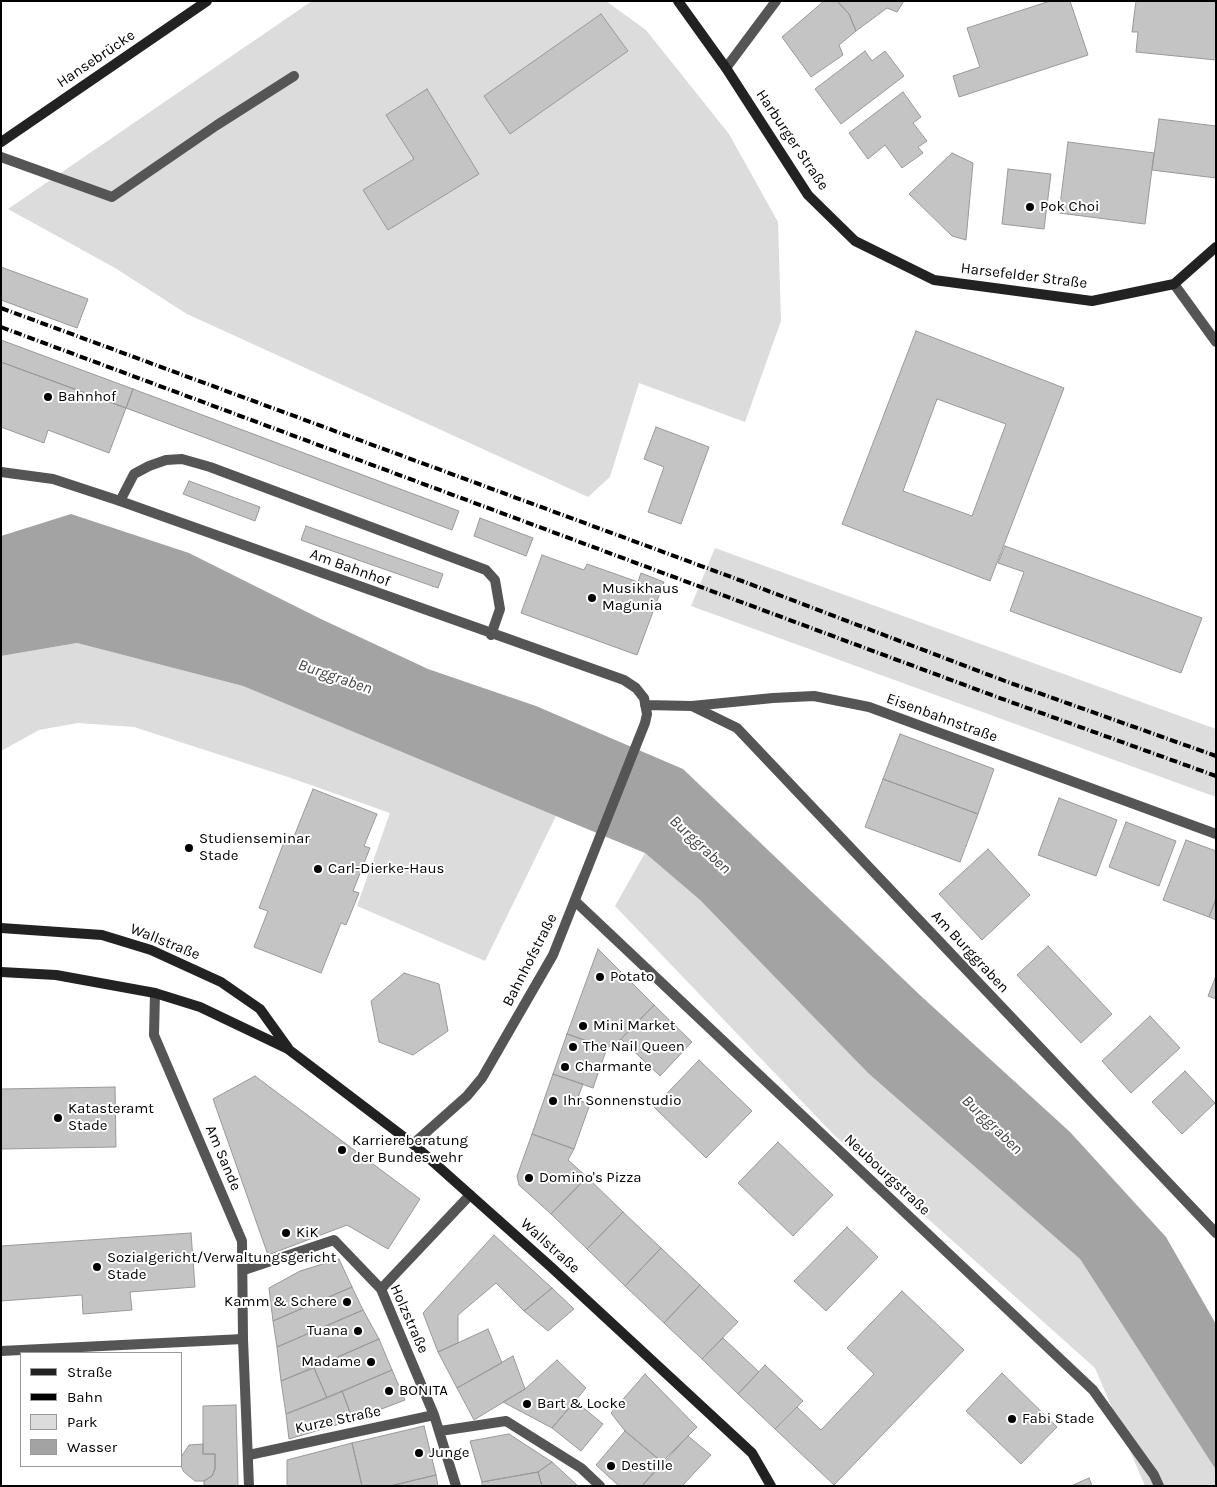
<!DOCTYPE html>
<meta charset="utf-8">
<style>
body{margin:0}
#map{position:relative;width:1217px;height:1487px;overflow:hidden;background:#fff;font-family:Karla,sans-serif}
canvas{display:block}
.frame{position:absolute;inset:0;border:2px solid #000;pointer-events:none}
.legend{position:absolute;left:20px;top:1352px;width:162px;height:115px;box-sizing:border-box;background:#fff;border:1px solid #999;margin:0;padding:6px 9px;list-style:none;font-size:15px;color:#000}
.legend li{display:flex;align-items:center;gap:10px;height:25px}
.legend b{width:25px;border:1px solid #999}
</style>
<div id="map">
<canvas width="1217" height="1487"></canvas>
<div class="frame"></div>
<ul class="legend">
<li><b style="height:6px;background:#222"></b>Straße</li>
<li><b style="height:6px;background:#000"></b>Bahn</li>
<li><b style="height:14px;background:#dcdcdc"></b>Park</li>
<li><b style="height:14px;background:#a3a3a3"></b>Wasser</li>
</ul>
</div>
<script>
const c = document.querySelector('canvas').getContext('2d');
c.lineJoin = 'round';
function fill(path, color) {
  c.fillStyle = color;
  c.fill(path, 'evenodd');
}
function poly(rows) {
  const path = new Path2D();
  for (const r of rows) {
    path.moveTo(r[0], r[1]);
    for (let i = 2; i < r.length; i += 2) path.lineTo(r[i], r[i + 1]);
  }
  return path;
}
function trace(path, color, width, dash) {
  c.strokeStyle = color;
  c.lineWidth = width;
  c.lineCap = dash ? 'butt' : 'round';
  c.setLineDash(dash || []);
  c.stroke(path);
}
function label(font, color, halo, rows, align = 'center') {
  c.font = font + ' Karla,sans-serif';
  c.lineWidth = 4;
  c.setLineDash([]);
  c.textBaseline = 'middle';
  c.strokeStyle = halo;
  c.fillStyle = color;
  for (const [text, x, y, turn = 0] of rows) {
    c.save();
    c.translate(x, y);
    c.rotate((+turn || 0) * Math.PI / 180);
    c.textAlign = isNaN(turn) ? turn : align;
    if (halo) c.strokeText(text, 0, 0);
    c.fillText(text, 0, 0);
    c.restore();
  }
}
const green = poly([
 [312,1,606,1,646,30,729,134,778,222,781,321,745,422,639,383,610,477,588,497,187,314,115,268,8,209],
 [715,548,1216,729,1216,797,691,606],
 [77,643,243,686,556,816,485,961,357,906,390,813,288,777,134,727,78,723,39,730,1,751,1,656],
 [645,853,700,900,868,1073,1080,1259,1216,1470,1216,1486,1145,1486,1095,1368,833,1134,615,906]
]);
const water = poly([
 [71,514,189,553,321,619,428,669,536,706,683,769,922,997,1070,1132,1166,1237,1216,1324,1216,1470,1080,1259,868,1073,700,900,645,853,243,686,77,643,1,656,1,536]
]);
const building = poly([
 [824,1,837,1,849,14,856,31,839,45,843,55,811,77,782,37,824,1],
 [837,1,904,1,897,12,887,8,856,31,849,14,837,1],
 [1050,1,1070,1,1088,55,959,97,953,76,980,67,967,28,1050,1],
 [1136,1,1216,1,1216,60,1136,52,1138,32,1132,32,1136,1],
 [601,14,628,51,510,134,484,96,601,14],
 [865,51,872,61,885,51,904,76,841,124,815,89,865,51],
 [427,89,479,174,388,230,363,190,414,159,386,115,427,89],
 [903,92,921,117,913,123,927,141,918,147,923,153,902,168,885,145,868,159,849,133,903,92],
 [1159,119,1216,126,1216,178,1152,170,1159,119],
 [1068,142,1154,153,1145,224,1059,213,1068,142],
 [952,153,973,163,966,240,952,236,909,194,952,153],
 [1008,169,1051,174,1044,229,1002,224,1008,169],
 [1,267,88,299,77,328,1,300,1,267],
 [916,331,1064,388,990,581,842,524,916,331],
 [937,399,1006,424,972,516,903,491,937,399],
 [1,340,133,389,126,408,1,362,1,340],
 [1,362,126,408,109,453,48,430,44,443,1,427,1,362],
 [133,389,459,511,452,530,126,408,133,389],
 [656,427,709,447,681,524,648,512,664,467,644,459,656,427],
 [189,481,260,507,255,521,183,494,189,481],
 [480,518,533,538,526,556,474,536,480,518],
 [306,526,443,574,438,588,301,540,306,526],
 [1005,546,1202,618,1181,673,1010,611,1024,572,998,563,1005,546],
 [542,555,584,570,587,564,638,582,641,573,664,582,637,655,521,613,542,555],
 [900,734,994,769,978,814,883,779,900,734],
 [883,779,978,814,960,862,865,827,883,779],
 [313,789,377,814,364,846,370,848,353,891,359,893,346,925,341,923,321,973,254,947,268,911,259,908,284,842,291,844,313,789],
 [1059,798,1117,820,1096,876,1038,855,1059,798],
 [1126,822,1176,841,1159,886,1109,867,1126,822],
 [1186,840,1216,851,1216,899,1209,917,1163,900,1186,840],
 [988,849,1030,895,982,940,939,894,988,849],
 [1216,899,1216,920,1209,917,1216,899],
 [1048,946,1112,1014,1081,1043,1017,975,1048,946],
 [598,949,654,1005,621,1039,607,1048,567,1034,598,949],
 [404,973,439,984,448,1031,413,1055,379,1042,371,1001,404,973],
 [1216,976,1216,999,1208,996,1216,976],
 [654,1005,692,1042,660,1076,621,1039,654,1005],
 [1150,1016,1180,1048,1131,1093,1102,1061,1150,1016],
 [567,1034,607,1048,593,1088,553,1074,567,1034],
 [699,1060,752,1111,706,1158,654,1107,699,1060],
 [1185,1071,1215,1103,1182,1134,1152,1102,1185,1071],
 [553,1074,583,1084,577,1100,590,1104,574,1149,532,1134,553,1074],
 [255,1076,420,1199,388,1249,347,1225,268,1255,213,1099,255,1076],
 [115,1087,116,1147,1,1149,1,1089,115,1087],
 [532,1134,574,1149,568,1160,587,1177,551,1214,519,1185,517,1176,532,1134],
 [778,1142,833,1195,793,1236,738,1183,778,1142],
 [587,1177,623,1212,587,1249,551,1214,587,1177],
 [623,1212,661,1248,625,1286,587,1249,623,1212],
 [847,1227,878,1257,826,1311,794,1281,847,1227],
 [191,1233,195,1287,130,1292,132,1310,83,1314,82,1295,1,1301,1,1246,191,1233],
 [494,1235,552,1288,524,1311,496,1283,458,1315,458,1343,438,1352,423,1313,494,1235],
 [661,1248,700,1285,664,1323,625,1286,661,1248],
 [339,1259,352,1287,273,1321,269,1288,300,1271,339,1259],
 [700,1285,738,1322,702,1359,664,1323,700,1285],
 [352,1287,363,1310,277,1347,273,1321,352,1287],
 [552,1288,574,1309,548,1331,524,1311,552,1288],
 [902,1291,964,1350,834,1485,775,1429,797,1407,821,1430,874,1374,847,1348,902,1291],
 [363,1310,379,1339,281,1381,277,1347,363,1310],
 [488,1329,502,1363,457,1388,438,1352,488,1329],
 [723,1338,759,1372,738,1394,702,1359,723,1338],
 [379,1339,392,1370,327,1398,314,1368,379,1339],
 [513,1356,525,1389,474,1420,457,1388,513,1356],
 [557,1360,586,1388,552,1428,503,1402,525,1389,557,1360],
 [765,1365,803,1401,775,1429,738,1394,765,1365],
 [314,1368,327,1398,286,1414,281,1381,314,1368],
 [392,1370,405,1400,353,1420,342,1391,392,1370],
 [1002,1373,1057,1427,1021,1464,966,1411,1002,1373],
 [645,1374,697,1427,662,1462,625,1431,611,1413,645,1374],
 [342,1391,353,1420,289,1439,286,1414,342,1391],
 [575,1401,603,1424,581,1451,552,1428,575,1401],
 [236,1405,238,1486,204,1486,204,1481,212,1476,215,1469,215,1454,203,1454,203,1406,236,1405],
 [424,1426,436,1475,390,1486,362,1486,352,1443,424,1426],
 [625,1431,662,1462,642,1486,619,1486,596,1465,625,1431],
 [509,1434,552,1462,538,1472,482,1482,470,1441,509,1434],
 [688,1436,711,1455,682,1486,642,1486,688,1436],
 [352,1443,362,1486,287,1486,287,1460,352,1443],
 [203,1444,203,1454,215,1454,215,1469,212,1476,204,1481,195,1481,184,1472,181,1466,181,1457,189,1445,203,1444],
 [552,1462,578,1486,542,1486,538,1472,552,1462],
 [538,1472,542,1486,482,1486,482,1482,538,1472],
 [436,1475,438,1486,390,1486,436,1475],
 [1089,1478,1092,1486,1071,1486,1089,1478]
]);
const service = poly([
 [1,157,112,197,217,125,294,76],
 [120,501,134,474,149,466,166,460,182,459,210,467,486,570,495,580,500,609,491,635]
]);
const pedestrian = poly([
 [244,1270,334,1240,381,1289,434,1415,456,1486],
 [381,1289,470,1195],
 [440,1431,506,1421,581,1468,600,1486],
 [249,1455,434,1415]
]);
const minor = poly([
 [726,68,776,1],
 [1174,284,1216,342],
 [1,472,53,479,120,501,624,680,636,688,644,698,647,714,645,723,553,955,482,1078,467,1096,413,1144],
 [645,705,692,706,773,698,814,696,869,707,1216,834],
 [692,706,737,728,1216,1233],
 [576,902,1093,1390,1154,1475,1159,1486],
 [155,993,154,1035,242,1241,243,1339,249,1486],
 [1,1351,243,1339]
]);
const secondary = poly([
 [678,1,726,68,808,195,855,241,934,280,1092,301,1174,284,1216,247],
 [1,142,207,1],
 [1,928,102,935,151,950,221,982,260,1009,288,1048],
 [1,972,56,975,155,993,200,1007,288,1049,413,1144,551,1267,752,1453,771,1486]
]);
const rail = poly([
 [1,308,742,581,1005,681,1216,756],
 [1,327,997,697,1216,776]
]);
const markers = [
 [1030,207,5,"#000"],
 [48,397,5,"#000"],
 [592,598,5,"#000"],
 [189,848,5,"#000"],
 [318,869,5,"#000"],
 [600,977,5,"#000"],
 [583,1026,5,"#000"],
 [573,1047,5,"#000"],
 [565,1067,5,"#000"],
 [553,1101,5,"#000"],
 [58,1118,5,"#000"],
 [342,1150,5,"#000"],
 [529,1178,5,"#000"],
 [286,1233,5,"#000"],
 [97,1267,5,"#000"],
 [347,1302,5,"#000"],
 [358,1331,5,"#000"],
 [371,1362,5,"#000"],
 [389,1391,5,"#000"],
 [527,1404,5,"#000"],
 [1012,1419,5,"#000"],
 [419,1453,5,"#000"],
 [611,1466,5,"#000"]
];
const streetNames = [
 ["Hansebrücke",96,59,-34],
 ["Harburger Straße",792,140,56],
 ["Harsefelder Straße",1024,276,7],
 ["Am Bahnhof",350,568,20],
 ["Eisenbahnstraße",942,718,20],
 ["Wallstraße",165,942,22],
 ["Am Burggraben",970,952,47],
 ["Bahnhofstraße",530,960,-63],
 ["Am Sande",223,1158,67],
 ["Neubourgstraße",887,1175,43],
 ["Wallstraße",550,1246,42],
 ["Holzstraße",409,1319,66],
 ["Kurze Straße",338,1420,-12]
];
const poiNames = [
 ["Pok Choi",1040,207],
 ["Bahnhof",58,397],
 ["Musikhaus",602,589],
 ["Magunia",602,606],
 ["Studienseminar",199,839],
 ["Stade",199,856],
 ["Carl-Dierke-Haus",328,869],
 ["Potato",610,977],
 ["Mini Market",593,1026],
 ["The Nail Queen",583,1047],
 ["Charmante",575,1067],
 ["Ihr Sonnenstudio",563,1101],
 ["Katasteramt",68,1109],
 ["Stade",68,1126],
 ["Karriereberatung",352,1141],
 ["der Bundeswehr",352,1158],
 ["Domino's Pizza",539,1178],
 ["KiK",296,1233],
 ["Sozialgericht/Verwaltungsgericht",107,1258],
 ["Stade",107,1275],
 ["Kamm & Schere",337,1302,"right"],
 ["Tuana",348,1331,"right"],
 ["Madame",361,1362,"right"],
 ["BONITA",399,1391],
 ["Bart & Locke",537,1404],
 ["Fabi Stade",1022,1419],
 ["Junge",429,1453],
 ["Destille",621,1466]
];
const waterNames = [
 ["Burggraben",335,677,19],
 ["Burggraben",700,845,43],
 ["Burggraben",992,1125,44]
];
fill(green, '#dcdcdc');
fill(water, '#a3a3a3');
fill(building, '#c4c4c4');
trace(building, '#999', 1);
trace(service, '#555', 10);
trace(pedestrian, '#555', 10);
trace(minor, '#555', 10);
trace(secondary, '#222', 10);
trace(rail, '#000', 4, [8, 2.5, 1, 2.5]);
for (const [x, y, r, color] of markers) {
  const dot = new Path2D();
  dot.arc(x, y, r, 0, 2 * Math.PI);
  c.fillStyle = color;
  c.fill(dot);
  trace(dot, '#fff', 2);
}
label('15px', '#000', '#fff', streetNames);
label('15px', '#000', '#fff', poiNames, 'left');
label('italic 16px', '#444', '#fff', waterNames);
</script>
